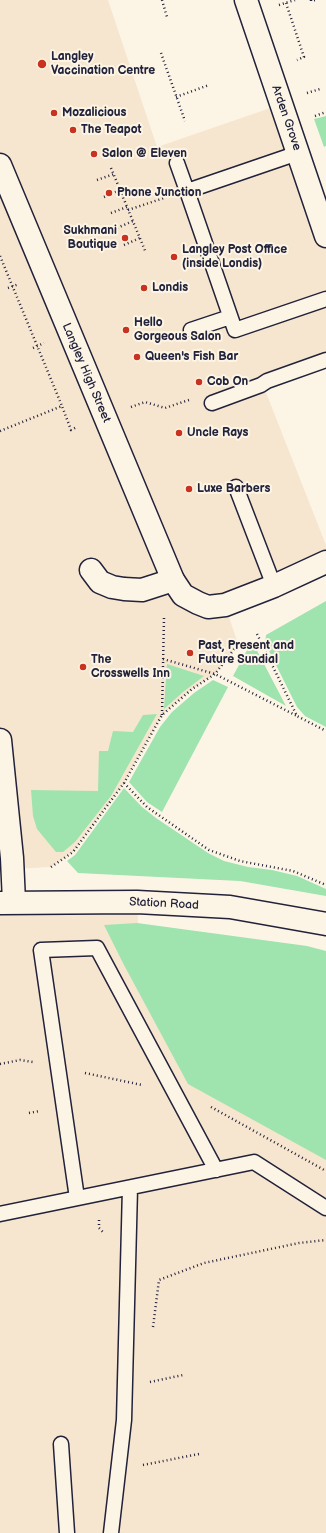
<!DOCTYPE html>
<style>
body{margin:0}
canvas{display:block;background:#fcf5e5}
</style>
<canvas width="326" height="1533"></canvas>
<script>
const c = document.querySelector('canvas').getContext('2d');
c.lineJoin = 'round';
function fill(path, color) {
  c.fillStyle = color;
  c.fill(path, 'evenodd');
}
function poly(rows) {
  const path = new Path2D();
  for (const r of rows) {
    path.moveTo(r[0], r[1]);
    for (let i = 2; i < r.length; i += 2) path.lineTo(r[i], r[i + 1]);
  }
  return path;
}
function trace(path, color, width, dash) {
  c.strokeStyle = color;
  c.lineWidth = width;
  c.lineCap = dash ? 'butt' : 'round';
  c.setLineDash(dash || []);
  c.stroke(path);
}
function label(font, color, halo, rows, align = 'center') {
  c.font = font + ' "Balsamiq Sans",sans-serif';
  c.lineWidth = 4;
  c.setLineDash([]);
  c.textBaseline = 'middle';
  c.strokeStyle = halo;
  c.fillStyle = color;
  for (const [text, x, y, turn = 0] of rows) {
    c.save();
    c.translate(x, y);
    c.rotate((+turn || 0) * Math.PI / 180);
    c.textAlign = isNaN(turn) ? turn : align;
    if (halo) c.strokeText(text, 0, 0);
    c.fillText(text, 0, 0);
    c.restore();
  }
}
const built = poly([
 [0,0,108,0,157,147,282,104,326,236,326,367,265,390,326,545,326,562,225,605,238,644,215,674,192,689,162,715,124,783,73,852,51,867,12,869,0,740,0,195,10,190,0,165],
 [137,902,138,923,326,1020,326,1533,0,1533,0,903]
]);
const green = poly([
 [326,116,326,146,324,147,314,119],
 [326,601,326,727,305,716,297,707,265,643,266,635],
 [252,641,286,706,233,676],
 [167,664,204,676,183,692,164,709],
 [213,680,228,687,162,812,147,802,129,782,160,727,172,712,194,693],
 [157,714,111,796,75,842,63,852,56,852,37,829,33,816,31,790,98,791,99,751,108,751,113,731,133,732,143,715],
 [124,788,142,807,156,818,208,853,224,861,248,867,272,870,297,876,326,889,326,896,240,881,78,873,67,861,75,855],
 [137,923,307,946,326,951,326,1160,188,1084,124,965,104,925]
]);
const path = poly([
 [162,0,167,17],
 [311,0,311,1,315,0],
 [286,3,304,57,297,60],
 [279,5,295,0],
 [161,53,185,121],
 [307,93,320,89],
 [176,97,209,85],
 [315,116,326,112],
 [111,168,146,253],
 [97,180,114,174],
 [104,197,120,190],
 [128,210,164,198],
 [111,213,127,207],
 [117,228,133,221],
 [124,245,140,238],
 [0,256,62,406],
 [8,288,19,284],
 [33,348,44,343],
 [131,407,145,402,165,408,189,400],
 [0,431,62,406,71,430,77,427],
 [257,634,297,716,326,731],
 [163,659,215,674,297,716],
 [162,715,164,618],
 [124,783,147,807,209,850,240,861,293,871,326,885],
 [51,867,73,852,124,783,162,715,192,689,215,674,238,644],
 [0,1064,20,1060,33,1062],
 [85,1073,142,1085],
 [211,1107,326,1171],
 [29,1113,40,1111],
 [99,1220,99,1228,104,1233],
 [153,1327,159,1280,204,1263,299,1243,326,1240],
 [150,1382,183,1375],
 [143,1465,199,1454]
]);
const service = poly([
 [298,153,187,191,235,330,326,299],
 [177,163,187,191],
 [191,330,230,317],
 [212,403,261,385,267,381,326,360],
 [236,487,274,586],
 [77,1198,41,950,97,948,216,1170],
 [0,1214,254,1162,326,1208],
 [61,1444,67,1533],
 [111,1533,124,1420,130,1188]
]);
const minor = poly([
 [246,0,326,236],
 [91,570,100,582,112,587,124,589,142,590,173,580],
 [0,740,12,858,14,902]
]);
const secondary = poly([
 [0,165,173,580,183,595,198,603,208,607,225,605,274,586,326,562],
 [0,903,137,902,230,907,326,924]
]);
const markers = [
 [42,64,5,"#c8321e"],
 [54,113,4,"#c8321e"],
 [73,130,4,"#c8321e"],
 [94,154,4,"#c8321e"],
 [109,193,4,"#c8321e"],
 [125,238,4,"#c8321e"],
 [174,257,4,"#c8321e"],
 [144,288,4,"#c8321e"],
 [126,330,4,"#c8321e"],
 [137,357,4,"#c8321e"],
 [199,382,4,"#c8321e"],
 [179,433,4,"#c8321e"],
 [189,489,4,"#c8321e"],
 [190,653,4,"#c8321e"],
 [83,667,4,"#c8321e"]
];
const poiNames = [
 ["Langley",51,57],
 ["Vaccination Centre",51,71],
 ["Mozalicious",62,113],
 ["The Teapot",81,130],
 ["Salon @ Eleven",102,154],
 ["Phone Junction",117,193],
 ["Sukhmani",117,231,"right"],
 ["Boutique",117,245,"right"],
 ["Langley Post Office",182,250],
 ["(inside Londis)",182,264],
 ["Londis",152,288],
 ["Hello",134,323],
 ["Gorgeous Salon",134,337],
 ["Queen's Fish Bar",145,357],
 ["Cob On",207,382],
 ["Uncle Rays",187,433],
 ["Luxe Barbers",197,489],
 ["Past, Present and",198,646],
 ["Future Sundial",198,660],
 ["The",91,660],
 ["Crosswells Inn",91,674]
];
const streetNames = [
 ["Arden Grove",286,118,71],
 ["Langley High Street",86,373,67],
 ["Station Road",164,904,3]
];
fill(built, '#f7e6cf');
fill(green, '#9fe3af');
trace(service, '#22223b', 17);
trace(minor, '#22223b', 25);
trace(secondary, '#22223b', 25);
trace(path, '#22223b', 2.5, [1, 3]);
trace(service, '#fcf5e5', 14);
trace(minor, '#fcf5e5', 22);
trace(secondary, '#fcf5e5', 22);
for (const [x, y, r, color] of markers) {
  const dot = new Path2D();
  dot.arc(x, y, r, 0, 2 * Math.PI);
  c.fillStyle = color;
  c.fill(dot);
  trace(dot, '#fcf5e5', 1.5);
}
label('bold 12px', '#22223b', '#fcf5e5', poiNames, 'left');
label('12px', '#22223b', '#fcf5e5', streetNames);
</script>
